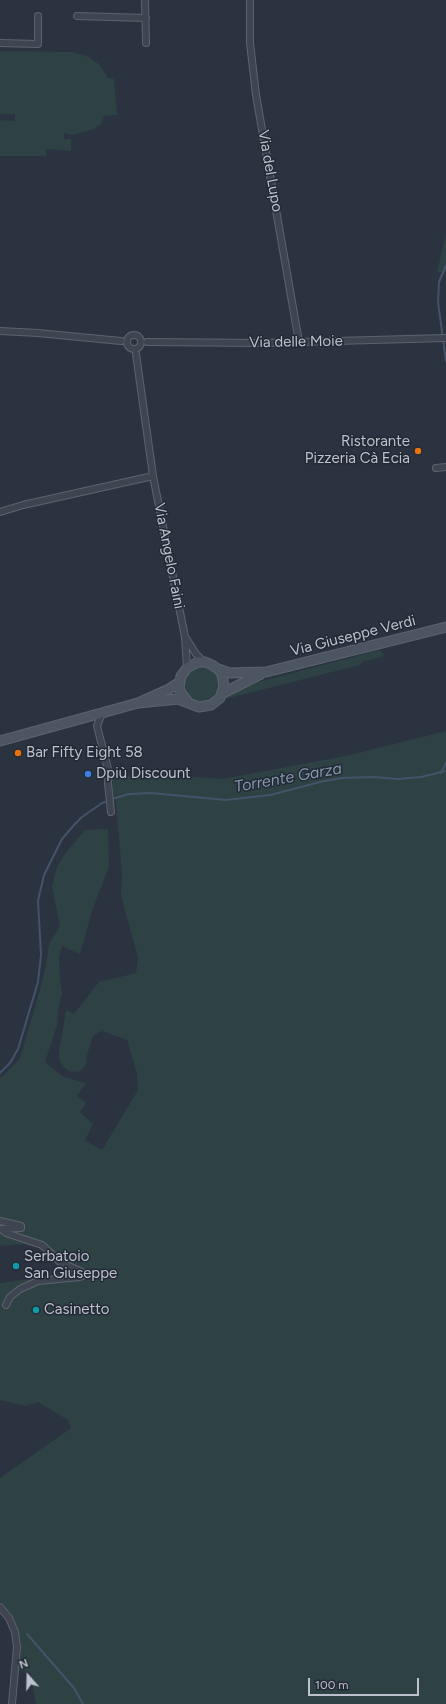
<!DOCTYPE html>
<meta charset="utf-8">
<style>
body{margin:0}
#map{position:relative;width:446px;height:1704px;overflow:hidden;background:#2b3341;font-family:Figtree,sans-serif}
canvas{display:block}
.north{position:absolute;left:8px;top:1656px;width:40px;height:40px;-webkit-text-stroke:3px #232a36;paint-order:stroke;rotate:340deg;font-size:11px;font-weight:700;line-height:16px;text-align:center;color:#bcc1cb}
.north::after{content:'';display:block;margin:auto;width:14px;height:18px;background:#bcc1cb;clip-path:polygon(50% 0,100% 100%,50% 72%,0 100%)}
.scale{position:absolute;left:308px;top:1678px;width:111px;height:18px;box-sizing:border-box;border:2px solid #bcc1cb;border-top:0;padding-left:5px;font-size:12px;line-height:14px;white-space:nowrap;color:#bcc1cb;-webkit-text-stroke:3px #232a36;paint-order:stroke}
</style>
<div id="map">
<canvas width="446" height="1704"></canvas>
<div class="north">N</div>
<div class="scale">100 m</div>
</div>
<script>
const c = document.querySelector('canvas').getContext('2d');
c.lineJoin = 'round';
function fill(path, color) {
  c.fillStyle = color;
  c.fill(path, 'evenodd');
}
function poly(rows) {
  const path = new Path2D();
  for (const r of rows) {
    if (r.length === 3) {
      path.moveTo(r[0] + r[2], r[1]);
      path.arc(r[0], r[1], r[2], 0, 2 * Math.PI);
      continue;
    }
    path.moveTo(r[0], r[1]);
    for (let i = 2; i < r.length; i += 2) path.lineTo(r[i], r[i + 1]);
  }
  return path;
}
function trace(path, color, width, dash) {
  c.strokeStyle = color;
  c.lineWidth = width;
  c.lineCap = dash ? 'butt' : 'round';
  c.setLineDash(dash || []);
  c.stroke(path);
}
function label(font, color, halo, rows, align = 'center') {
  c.font = font + ' Figtree,sans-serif';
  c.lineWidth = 3;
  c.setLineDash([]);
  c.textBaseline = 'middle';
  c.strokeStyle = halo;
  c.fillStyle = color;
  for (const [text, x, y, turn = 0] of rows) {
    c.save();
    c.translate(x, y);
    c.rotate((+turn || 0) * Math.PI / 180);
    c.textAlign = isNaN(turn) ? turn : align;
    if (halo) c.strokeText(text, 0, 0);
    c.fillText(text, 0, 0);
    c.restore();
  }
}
const green = poly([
 [0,51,71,52,87,56,99,64,108,78,114,79,117,115,104,116,102,123,94,129,72,135,64,133,64,139,71,139,71,151,46,149,46,156,0,156,0,120,15,121,15,114,0,114],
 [446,234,446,271,441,278,443,272,437,272],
 [380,650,384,656,362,662,360,665,225,699,237,689,254,683],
 [202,684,17],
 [446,731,446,1704,36,1704,30,1672,18,1671,21,1645,18,1631,11,1614,0,1601,0,1478,71,1428,68,1420,38,1402,26,1406,0,1400,0,1283,68,1273,55,1263,42,1249,25,1244,0,1246,0,1078,6,1073,20,1058,40,989,46,965,49,944,60,926,52,887,57,867,66,852,85,830,108,829,109,867,92,911,80,954,62,946,59,957,60,979,62,994,59,1004,57,1025,45,1062,53,1069,64,1077,86,1083,77,1096,86,1103,80,1112,93,1124,85,1140,102,1150,138,1090,137,1074,127,1040,102,1031,93,1036,87,1055,86,1065,79,1072,69,1071,63,1067,59,1058,59,1053,66,1010,74,1014,99,982,136,973,138,958,121,895,122,874,116,802,112,787,114,778,142,773,223,779,350,755]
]);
const stream = poly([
 [446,265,439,282,438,302,446,361],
 [441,773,446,763],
 [112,799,129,794,151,793,226,800,270,795,324,781,342,778,374,777,398,779,421,777,446,771],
 [0,1073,10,1063,18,1049,38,982,41,955,38,901,44,875,62,839,75,824,82,817,102,803,108,801],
 [27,1634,74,1688,83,1704]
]);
const street = poly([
 [145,0,146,43],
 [250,0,250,43,256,95,299,342],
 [77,16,146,18],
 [0,43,38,44,38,16],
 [0,331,38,333,121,341],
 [134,342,7],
 [147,342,262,343,446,338],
 [136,354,153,476,185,637,187,668],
 [436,468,446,467],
 [0,512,23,505,153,476],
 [186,638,196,654,204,662],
 [102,713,97,726,109,773,108,783,111,812],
 [0,1221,21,1226,21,1228,1,1229,6,1233,42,1245,60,1262,86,1274],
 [6,1305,10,1297,20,1289,38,1281,80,1277,86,1274],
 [0,1607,9,1618,15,1632,17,1647,12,1704]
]);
const secondary = poly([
 [218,669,230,673,266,672,446,627],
 [223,693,261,674],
 [138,703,178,699,199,707,211,705,220,698,224,687,222,674,218,669,212,665,205,662,198,662,187,668,181,676,179,687,181,693,188,702],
 [0,741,138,703,169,689,180,682]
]);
const markers = [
 [418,451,4,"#e8710a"],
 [18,753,4,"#e8710a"],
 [88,774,4,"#3f7fe0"],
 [16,1266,4,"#0f9aa8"],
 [36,1310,4,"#0f9aa8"]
];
const streetNames = [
 ["Via del Lupo",270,171,80],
 ["Via delle Moie",296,342,-1],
 ["Via Angelo Faini",169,556,79],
 ["Via Giuseppe Verdi",353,636,-14]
];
const poiNames = [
 ["Ristorante",410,442,"right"],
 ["Pizzeria Cà Ecia",410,459,"right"],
 ["Bar Fifty Eight 58",26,753],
 ["Dpiù Discount",96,774],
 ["Serbatoio",24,1257],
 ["San Giuseppe",24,1274],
 ["Casinetto",44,1310]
];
const waterNames = [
 ["Torrente Garza",288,778,-10]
];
fill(green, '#2e4143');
trace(stream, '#445369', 2);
trace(street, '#5d636e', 8);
trace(secondary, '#5d636e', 11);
trace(street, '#3e4551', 6);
trace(secondary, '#4d5563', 9);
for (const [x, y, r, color] of markers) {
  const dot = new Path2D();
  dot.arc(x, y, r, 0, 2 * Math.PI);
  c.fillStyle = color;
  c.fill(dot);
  trace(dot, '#232a36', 1.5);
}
label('15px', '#bcc1cb', '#232a36', streetNames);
label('15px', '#bcc1cb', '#232a36', poiNames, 'left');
label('italic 16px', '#8697ae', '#232a36', waterNames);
</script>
